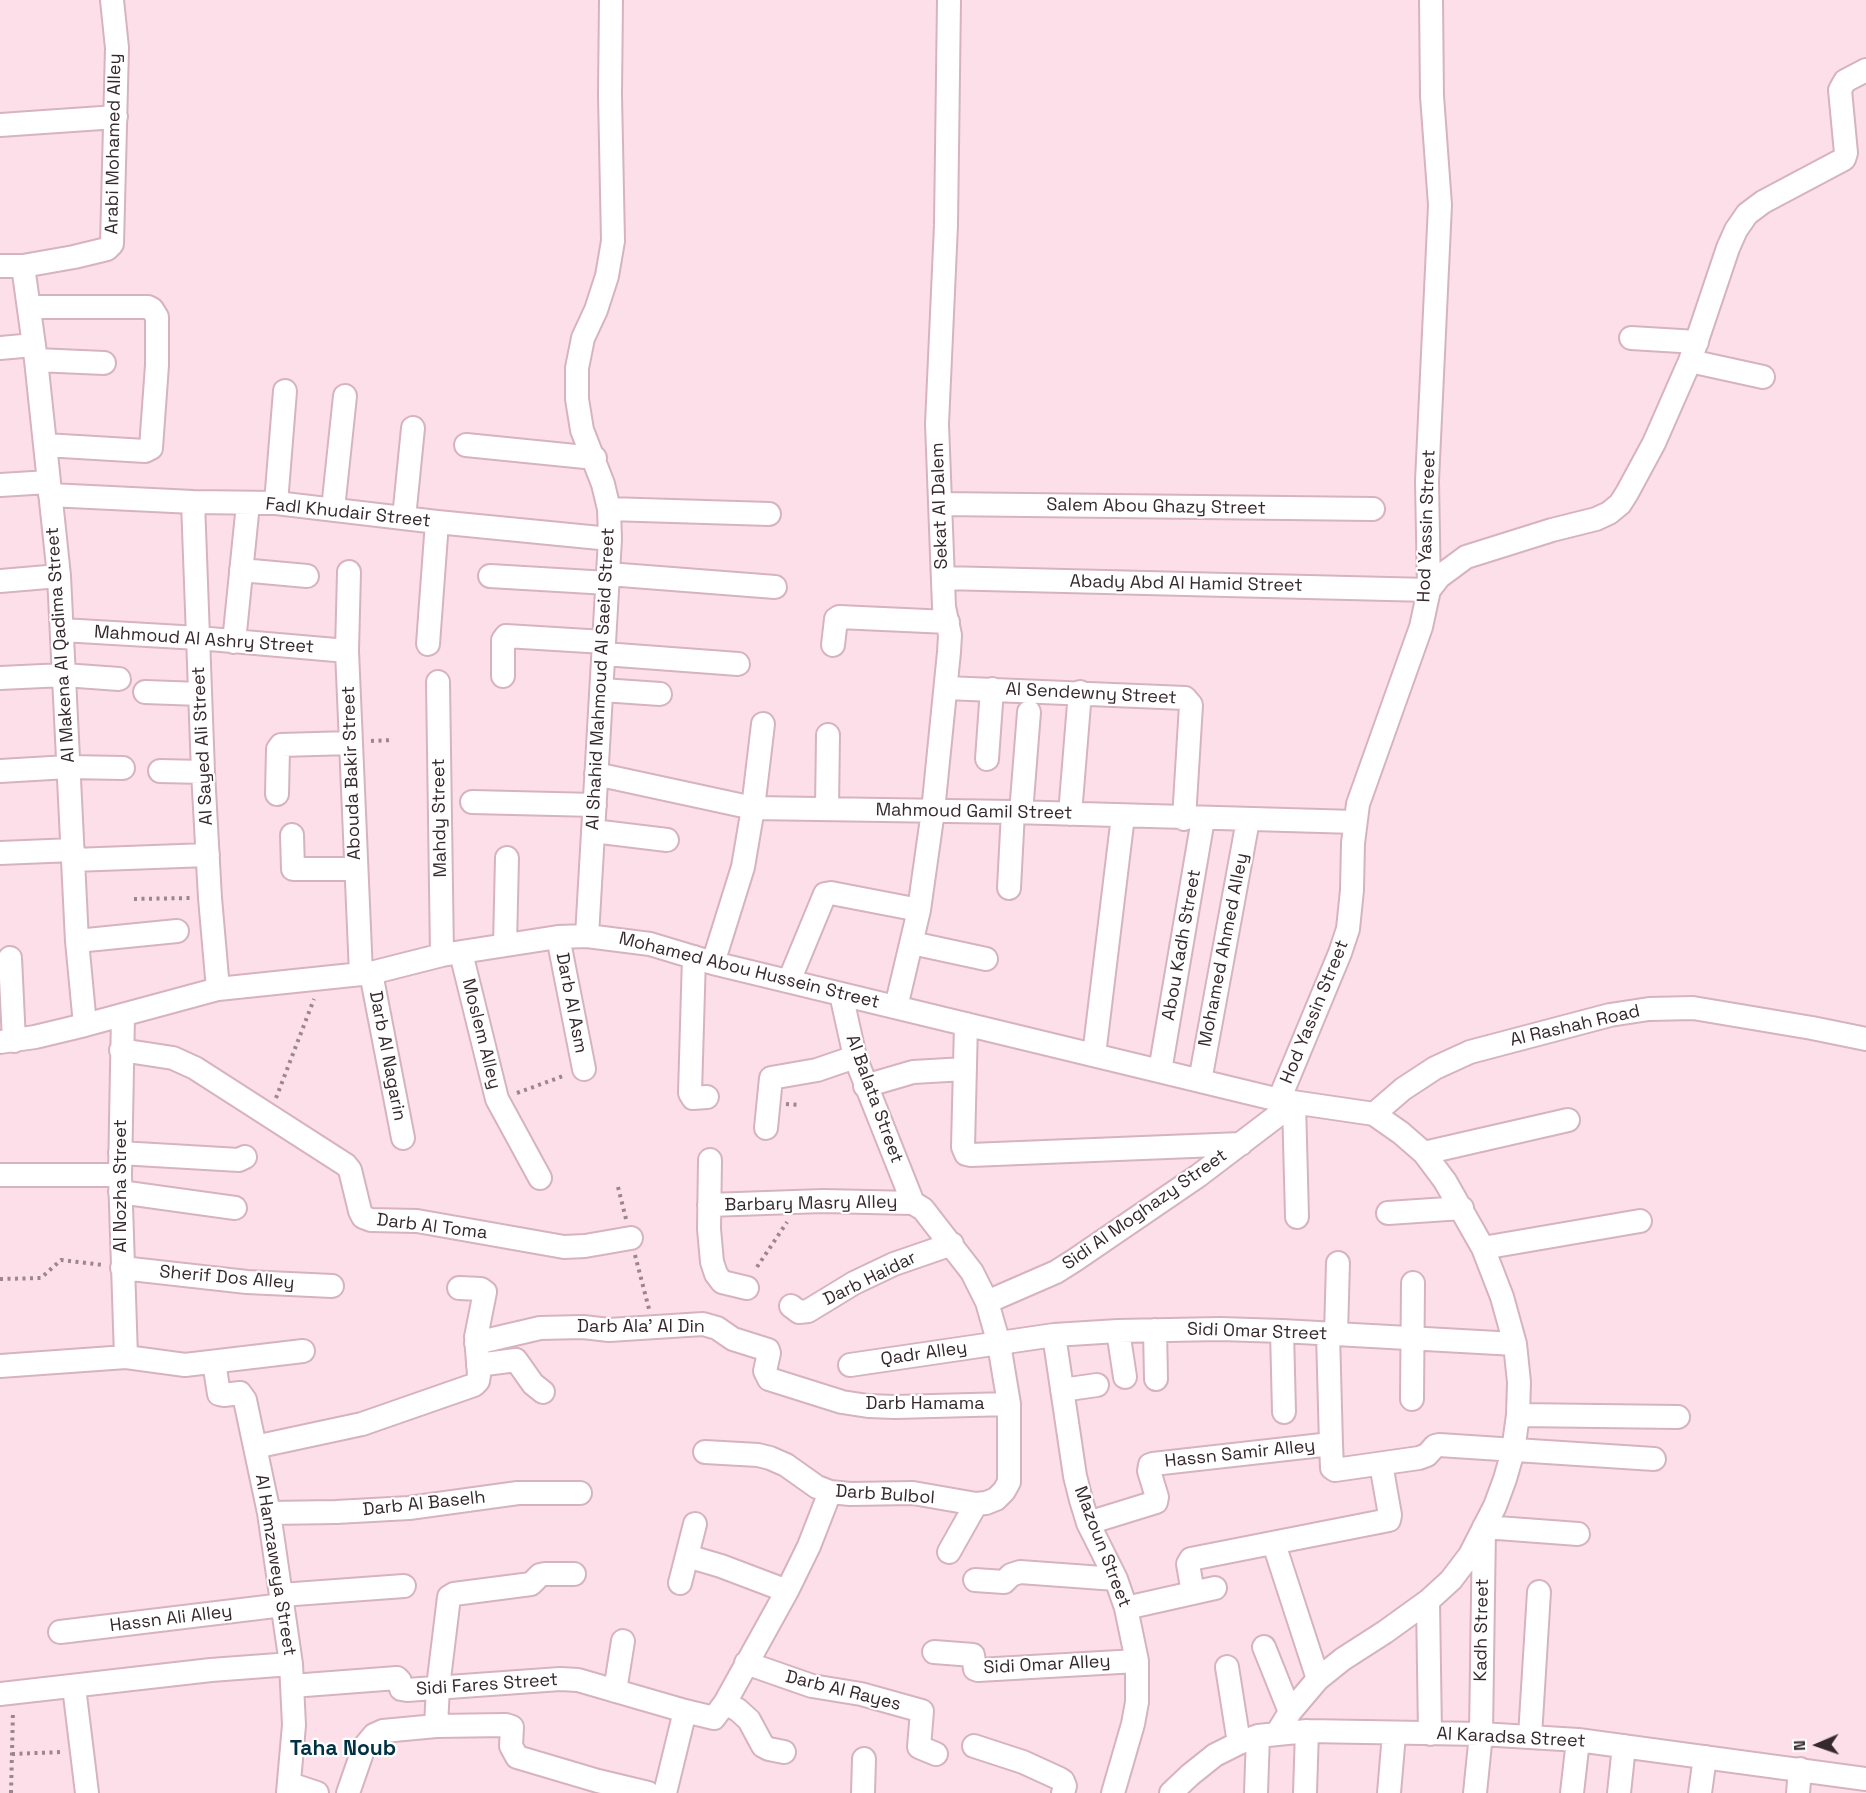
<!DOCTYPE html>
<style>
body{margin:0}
#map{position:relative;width:1866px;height:1793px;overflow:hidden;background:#fddfe9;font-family:"Space Grotesk",sans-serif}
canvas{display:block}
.north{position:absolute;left:1788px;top:1715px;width:60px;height:60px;-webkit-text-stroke:4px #fff;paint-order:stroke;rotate:268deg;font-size:16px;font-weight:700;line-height:24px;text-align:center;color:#36292d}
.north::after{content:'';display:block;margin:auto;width:21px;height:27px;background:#36292d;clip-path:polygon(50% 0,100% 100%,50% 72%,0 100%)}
</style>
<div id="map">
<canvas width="1866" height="1793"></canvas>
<div class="north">N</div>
</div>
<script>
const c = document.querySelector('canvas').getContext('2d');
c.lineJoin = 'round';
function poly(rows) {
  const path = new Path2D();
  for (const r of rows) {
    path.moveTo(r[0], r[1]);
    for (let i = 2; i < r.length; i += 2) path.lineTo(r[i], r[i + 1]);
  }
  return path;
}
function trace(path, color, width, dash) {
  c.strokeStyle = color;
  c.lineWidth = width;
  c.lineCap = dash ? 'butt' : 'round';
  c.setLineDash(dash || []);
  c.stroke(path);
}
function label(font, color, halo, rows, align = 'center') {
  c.font = font + ' "Space Grotesk",sans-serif';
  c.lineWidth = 4.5;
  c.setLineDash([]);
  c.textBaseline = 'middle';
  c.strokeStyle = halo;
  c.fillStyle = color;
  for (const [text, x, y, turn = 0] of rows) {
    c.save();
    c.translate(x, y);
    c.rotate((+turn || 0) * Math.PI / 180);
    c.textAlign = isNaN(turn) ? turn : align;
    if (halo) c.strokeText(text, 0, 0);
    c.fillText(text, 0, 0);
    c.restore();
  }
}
const path = poly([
 [371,741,392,740],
 [134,899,190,898],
 [517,1093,566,1075],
 [276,1098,314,999],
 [786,1104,800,1105],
 [618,1187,626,1219],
 [635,1255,649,1309],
 [757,1267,787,1222],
 [0,1279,41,1278,61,1260,103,1265],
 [12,1754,63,1752],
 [11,1793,13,1711]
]);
const street = poly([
 [0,125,116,117],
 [0,266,23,266,74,257,107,249,112,244,117,48,112,0],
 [23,266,36,360,59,576,77,941,85,1025],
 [29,307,148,307,152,309,157,317,157,365,151,448,145,451,45,445],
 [1631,338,1697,342],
 [0,348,34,345],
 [36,360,104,363],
 [1690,361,1763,377],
 [466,445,595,458],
 [0,485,49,482],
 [50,495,193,502,276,503,437,522,610,539],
 [193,502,203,772,210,898,218,989],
 [276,503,285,391],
 [940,504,1373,509],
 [333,509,345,396],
 [609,509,769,514],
 [404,518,413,428],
 [241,570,307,576],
 [349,572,347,651,361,974],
 [608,574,775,587],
 [490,576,608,583],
 [943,578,1429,590,1439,577,1466,557,1552,530,1596,519,1609,513,1620,504,1627,493,1654,443,1690,361,1728,248,1736,230,1747,214,1763,202,1844,159,1846,153,1840,90,1845,81,1866,70],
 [0,581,59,576],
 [62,630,198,638,347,651],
 [234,642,248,504],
 [428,644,437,522],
 [833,645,836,619,839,617,948,622],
 [604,654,738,664],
 [503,676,503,640,506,636,604,642],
 [0,678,64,675,119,679],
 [438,682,442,955],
 [946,688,1185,698,1191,705,1184,819],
 [602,690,660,694],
 [145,692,200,694],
 [987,759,992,689],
 [0,771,68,767,123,768],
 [160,771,203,772],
 [596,774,753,808,1013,812,1355,822],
 [277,794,278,749,281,745,350,743],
 [472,802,595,805],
 [827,809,828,735],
 [1021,813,1029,712],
 [1070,814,1080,692],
 [593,831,667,840],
 [292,835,293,869,356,869],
 [0,853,73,850],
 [73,860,208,855],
 [1009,888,1013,812],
 [587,936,610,539,609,509,603,484,582,430,577,399,577,368,583,338,596,310,607,276,613,241,610,95,611,0],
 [558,937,584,1069],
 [77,941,177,931],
 [912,943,986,959],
 [505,945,507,858],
 [461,953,497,1099,540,1178],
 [694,957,690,1093,693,1098,707,1097],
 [10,958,14,1041],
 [713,963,743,867,753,808,763,724],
 [371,973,403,1138],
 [789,981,825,894,831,893,919,910],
 [841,994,855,1057,913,1203],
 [896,1007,919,910,933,811,949,652,950,635,944,607,937,424,946,225,949,0],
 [123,1015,120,1175,126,1357],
 [966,1024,963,1147,966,1154,971,1155,1241,1144],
 [0,1042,35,1037,85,1025,218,989,371,973,442,955,558,937,587,936,650,944,713,963,1279,1100,1374,1114,1401,1133,1424,1153,1445,1181,1483,1248,1502,1297,1515,1344,1519,1382,1518,1415,1513,1451,1505,1479,1495,1506,1470,1555,1451,1580,1428,1601,1385,1632,1343,1659,1318,1679,1290,1712,1277,1733],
 [121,1050,173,1058,195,1068,346,1165,350,1170,360,1211,363,1217,371,1220,417,1221,564,1247,585,1246,631,1238],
 [1094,1055,1123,816],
 [1160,1071,1203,819],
 [1200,1081,1248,820],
 [865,1086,913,1072,965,1069],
 [1279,1100,1340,953,1348,929,1352,890,1353,843,1358,804,1421,627,1429,590,1427,481,1440,205,1432,96,1431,0],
 [1294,1103,1297,1217],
 [1374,1114,1403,1089,1435,1068,1470,1052,1610,1015,1649,1009,1693,1008,1812,1028,1866,1039],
 [766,1128,771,1078,817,1070,855,1057],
 [120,1153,239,1160,245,1157],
 [1424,1153,1568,1120],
 [710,1160,709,1229,712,1262,716,1274,722,1282,747,1288],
 [0,1175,120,1175],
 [120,1192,235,1208],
 [1388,1213,1462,1208],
 [1483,1248,1640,1221],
 [122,1268,247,1282,332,1286],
 [987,1302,1056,1272,1075,1260,1198,1176,1294,1103],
 [791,1306,799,1312,808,1311,854,1283,894,1264,952,1244],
 [1155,1330,1156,1379],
 [1118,1331,1125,1377],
 [1282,1331,1284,1412],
 [1328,1334,1331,1444,1332,1468,1335,1470,1419,1458,1427,1455,1435,1446,1439,1445,1654,1459],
 [1336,1334,1338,1263],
 [1054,1335,1075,1476,1081,1500,1088,1523,1116,1579,1126,1608,1137,1661,1137,1702,1133,1724,1113,1793],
 [476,1343,540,1328,583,1327,609,1330,703,1324,717,1328,733,1339,768,1350,769,1353,765,1371,769,1379,842,1402,868,1406,895,1407,1009,1404],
 [214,1362,219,1394,224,1395,240,1393,245,1400,269,1513,291,1664,294,1725,288,1793],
 [478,1365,516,1360,533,1384,543,1392],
 [850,1365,1054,1335,1118,1331,1220,1329,1282,1331,1515,1344],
 [0,1366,126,1357,185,1365,303,1351],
 [1062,1390,1097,1385],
 [1412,1399,1413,1283],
 [1518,1415,1678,1417],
 [255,1447,362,1424,474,1385,478,1381,479,1375,476,1337,485,1292,481,1289,459,1288],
 [705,1452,758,1455,770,1458,786,1465,817,1487,830,1492,850,1494,913,1493,976,1504,986,1503,996,1499,1004,1491,1009,1482,1009,1404,999,1344,987,1302,972,1272,923,1209,913,1203,823,1201,709,1205],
 [269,1513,336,1512,409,1508,518,1493,580,1493],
 [1088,1523,1156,1502,1157,1497,1149,1471,1150,1465,1153,1464,1331,1444],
 [1274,1544,1318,1679],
 [949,1552,976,1504],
 [687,1556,721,1566,787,1591],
 [975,1580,1004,1582,1011,1575,1020,1572,1116,1579],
 [680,1583,695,1524],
 [1193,1593,1188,1564,1191,1559,1389,1520,1390,1515,1381,1464],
 [281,1595,404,1586],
 [1428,1601,1430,1734],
 [1126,1608,1215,1588],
 [60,1632,283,1605],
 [1264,1647,1290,1712],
 [934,1652,973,1655,975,1669,978,1670,1137,1661],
 [746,1663,812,1686,861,1694,922,1711,919,1747,936,1754],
 [1227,1667,1239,1743],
 [292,1686,397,1678,400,1681,401,1689,407,1690,560,1679,578,1680,685,1711,714,1718,725,1703,787,1591,809,1546,830,1492],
 [74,1687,87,1793],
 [615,1691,623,1641],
 [0,1694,211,1670,291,1664],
 [725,1703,738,1710,749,1720,763,1746,769,1749,784,1752],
 [436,1726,438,1687,449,1597,454,1594,531,1584,540,1575,545,1574,574,1574],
 [1530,1736,1539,1592],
 [974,1746,1023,1762,1058,1778,1063,1781,1065,1786,1063,1793],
 [290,1784,317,1793],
 [348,1793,364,1747,374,1735,383,1731,436,1726,506,1725,512,1727,511,1746,517,1757,598,1781,648,1793],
 [665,1793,685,1711],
 [863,1793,864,1759],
 [1171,1793,1190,1775,1215,1755,1239,1743,1258,1736,1307,1731,1481,1734,1578,1740,1866,1779],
 [1256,1793,1258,1736],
 [1305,1793,1307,1731],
 [1389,1793,1394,1734],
 [1475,1793,1481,1734,1484,1527,1578,1534],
 [1572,1793,1578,1740],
 [1619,1793,1624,1746],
 [1700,1793,1705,1757],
 [1798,1793,1800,1769]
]);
const streetNames = [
 ["Arabi Mohamed Alley",114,144,-89],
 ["Sekat Al Dalem",940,506,-92],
 ["Salem Abou Ghazy Street",1156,507,1],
 ["Fadl Khudair Street",348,513,6],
 ["Hod Yassin Street",1427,526,-88],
 ["Abady Abd Al Hamid Street",1186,584,1],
 ["Mahmoud Al Ashry Street",204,640,4],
 ["Al Makena Al Qadima Street",61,645,-94],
 ["Al Shahid Mahmoud Al Saeid Street",601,679,-87],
 ["Al Sendewny Street",1091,694,3],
 ["Al Sayed Ali Street",203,746,-93],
 ["Abouda Bakir Street",352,773,-92],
 ["Mahmoud Gamil Street",974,812,1],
 ["Mahdy Street",440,818,-91],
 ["Abou Kadh Street",1182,945,-80],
 ["Mohamed Ahmed Alley",1224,950,-79],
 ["Mohamed Abou Hussein Street",749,971,14],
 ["Darb Al Asm",571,1003,79],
 ["Hod Yassin Street",1315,1012,-68],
 ["Al Rashah Road",1575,1026,-13],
 ["Moslem Alley",481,1034,76],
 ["Darb Al Nagarin",387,1056,79],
 ["Al Balata Street",874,1099,70],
 ["Al Nozha Street",121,1186,-90],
 ["Barbary Masry Alley",811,1204,-1],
 ["Sidi Al Moghazy Street",1145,1210,-35],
 ["Darb Al Toma",432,1227,7],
 ["Sherif Dos Alley",227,1278,5],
 ["Darb Haidar",870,1279,-26],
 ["Darb Ala' Al Din",641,1327],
 ["Sidi Omar Street",1257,1332,2],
 ["Qadr Alley",924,1354,-8],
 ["Darb Hamama",925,1404],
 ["Hassn Samir Alley",1240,1454,-6],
 ["Darb Bulbol",885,1495,4],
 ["Darb Al Baselh",424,1504,-6],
 ["Mazoun Street",1102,1547,69],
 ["Al Hamzaweya Street",275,1565,81],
 ["Hassn Ali Alley",171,1619,-7],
 ["Kadh Street",1482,1630,-89],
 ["Sidi Omar Alley",1047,1665,-3],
 ["Sidi Fares Street",487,1685,-4],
 ["Darb Al Rayes",843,1691,14],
 ["Al Karadsa Street",1511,1738,3]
];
const quarterNames = [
 ["Taha Noub",343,1749]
];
trace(street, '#d6b3bf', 26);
trace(path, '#9c868d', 4, [3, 4.5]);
trace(street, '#fff', 22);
label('18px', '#36292d', '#fff', streetNames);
label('bold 21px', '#003244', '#fff', quarterNames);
</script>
